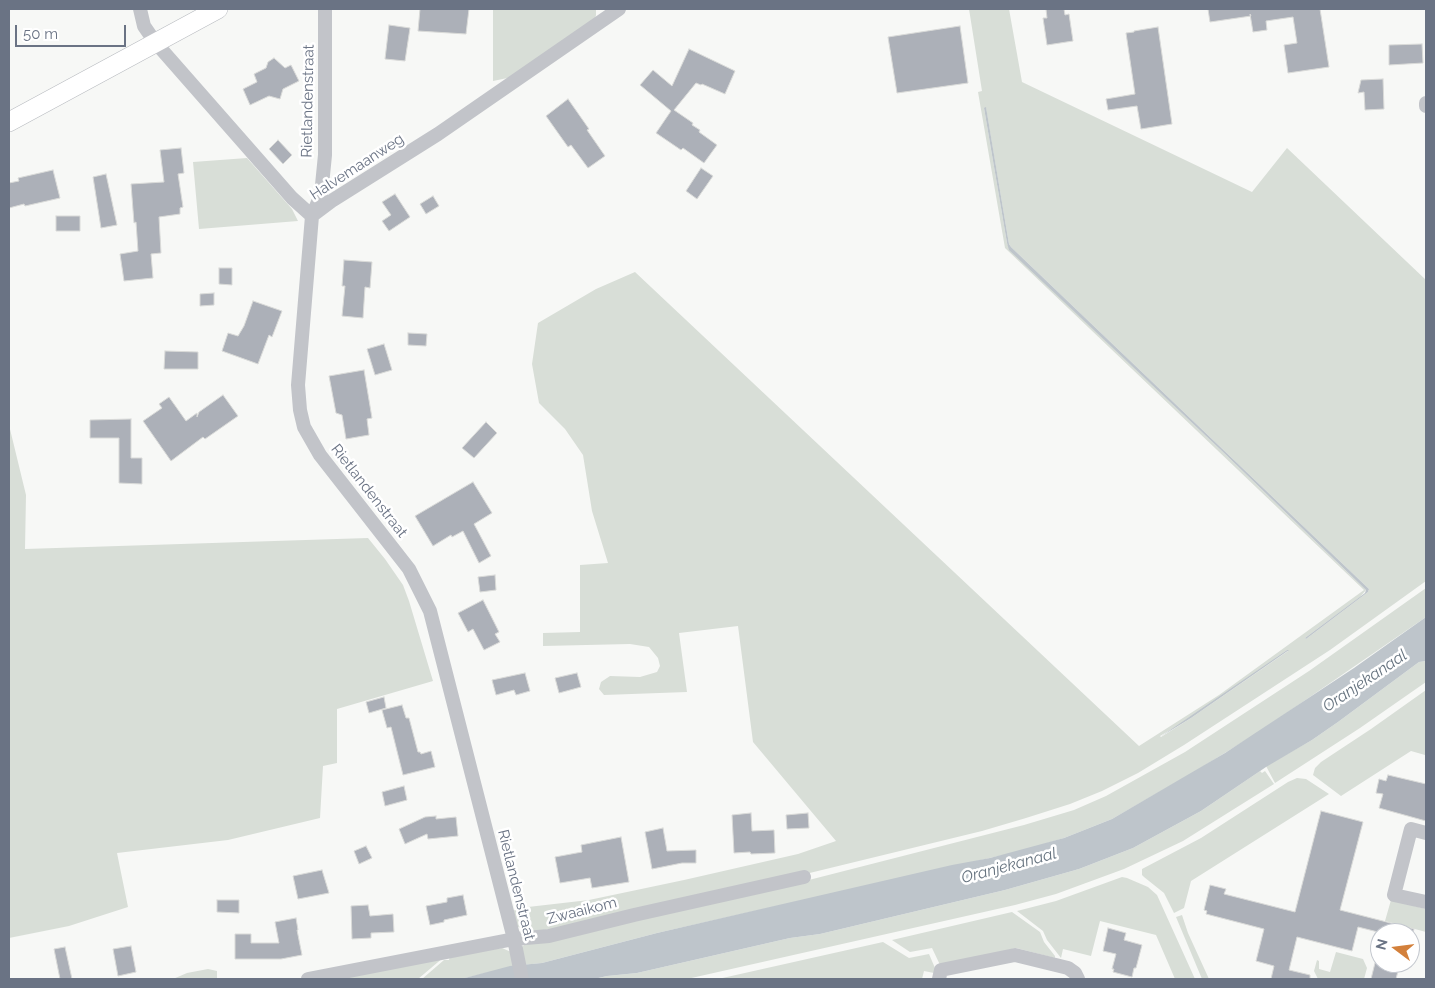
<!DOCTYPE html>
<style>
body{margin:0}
#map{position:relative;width:1435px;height:988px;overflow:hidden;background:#f7f8f6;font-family:Raleway,sans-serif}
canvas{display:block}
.frame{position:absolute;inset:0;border:10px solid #6a7384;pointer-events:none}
.north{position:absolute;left:1370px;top:923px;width:50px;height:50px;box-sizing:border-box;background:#fff;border:1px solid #c3c7ce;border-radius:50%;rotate:285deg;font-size:14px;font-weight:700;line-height:20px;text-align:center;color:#6a7384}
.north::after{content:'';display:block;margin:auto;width:18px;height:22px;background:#d3803b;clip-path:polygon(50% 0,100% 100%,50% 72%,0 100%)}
.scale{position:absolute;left:15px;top:25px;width:111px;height:22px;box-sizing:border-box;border:2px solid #6a7384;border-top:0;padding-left:6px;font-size:15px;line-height:18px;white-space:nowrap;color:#6a7384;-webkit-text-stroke:4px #fff;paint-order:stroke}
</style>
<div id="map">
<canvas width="1435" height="988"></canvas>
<div class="frame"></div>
<div class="north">N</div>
<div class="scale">50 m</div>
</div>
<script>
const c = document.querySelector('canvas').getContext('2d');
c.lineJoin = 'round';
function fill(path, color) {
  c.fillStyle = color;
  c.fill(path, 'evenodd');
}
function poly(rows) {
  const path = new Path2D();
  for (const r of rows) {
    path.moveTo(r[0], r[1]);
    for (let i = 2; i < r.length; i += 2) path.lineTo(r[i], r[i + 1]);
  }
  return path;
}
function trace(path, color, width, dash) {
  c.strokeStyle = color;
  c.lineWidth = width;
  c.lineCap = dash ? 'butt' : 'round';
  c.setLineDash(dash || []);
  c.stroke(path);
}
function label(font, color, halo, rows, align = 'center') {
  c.font = font + ' Raleway,sans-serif';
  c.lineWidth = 5;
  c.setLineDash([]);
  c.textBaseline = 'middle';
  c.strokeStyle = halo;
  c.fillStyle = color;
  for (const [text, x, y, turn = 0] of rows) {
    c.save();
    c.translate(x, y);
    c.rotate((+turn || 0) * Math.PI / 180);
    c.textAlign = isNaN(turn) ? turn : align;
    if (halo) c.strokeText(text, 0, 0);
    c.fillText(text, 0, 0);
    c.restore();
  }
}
const green = poly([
 [493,9,596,9,596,15,595,19,517,76,493,81],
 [969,9,1009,9,1022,82,1252,192,1287,148,1426,280,1426,581,1330,650,1184,745,1138,773,1102,791,1070,804,1026,818,982,831,785,879,578,926,526,932,517,926,511,911,528,907,589,900,684,880,798,854,836,841,753,742,738,626,679,633,687,692,604,695,599,689,601,682,610,676,640,677,657,672,660,666,658,658,649,647,630,644,543,646,543,633,580,632,580,565,608,563,592,511,583,455,565,429,539,403,532,364,538,323,596,289,635,272,1139,746,1219,695,1364,590,1005,248,978,92,982,91],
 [984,108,986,108,1009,244,1011,247,1369,589,1368,592,1306,639,1305,638,1360,597,1366,590,1224,453,1010,250,1007,243],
 [1287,650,1288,651,1191,718,1161,737,1160,736,1184,722],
 [247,158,292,209,298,221,199,229,193,162],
 [9,425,26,495,25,549,368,538,385,559,403,585,409,601,433,681,337,709,337,763,323,766,320,818,228,840,117,853,128,907,69,926,9,938],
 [1426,588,1426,617,1262,730,1194,772,1112,819,1064,838,1021,851,657,933,542,963,522,965,522,947,525,944,805,881,1024,825,1074,810,1106,796,1185,752,1309,671],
 [1426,661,1426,682,1360,728,1275,783,1266,766,1312,740,1338,722,1419,662],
 [1426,690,1426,750,1425,755,1411,751,1341,796,1313,775,1315,768,1321,762,1371,729],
 [1260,771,1262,773,1265,771,1274,784,1183,841,1124,869,1056,894,1015,905,687,979,594,979,607,976,637,973,790,938,820,934,1005,890,1079,869,1133,848,1201,811],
 [1297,778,1306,779,1329,794,1191,881,1184,908,1174,913,1164,893,1144,877,1142,875,1142,869,1201,838,1288,782],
 [1122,877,1127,878,1148,887,1157,895,1195,979,1175,979,1156,935,1100,921,1091,956,1063,949,1061,958,1047,940,1043,931,1017,911,1056,901],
 [1391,900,1426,909,1426,932,1385,921],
 [1012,912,1040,932,1044,942,1055,956,1055,958,1016,948,941,967,932,948,910,952,892,940],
 [1182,915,1188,933,1209,979,1202,979,1176,917],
 [883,942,909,958,929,954,935,968,934,973,924,971,922,979,718,979],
 [502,948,511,952,515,966,461,979,422,979,444,960,449,960,450,956],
 [1336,952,1363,959,1367,968,1364,979,1318,979,1314,971,1317,960,1319,961,1319,969,1330,972],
 [444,957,418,979,326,979],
 [208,969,217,971,217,979,173,979,187,973]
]);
const water = poly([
 [986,107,1009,244,1011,247,1369,589,1368,592,1306,639,1305,638,1365,593,1366,590,1224,453,1009,250,1007,243,984,108],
 [1426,617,1426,661,1419,662,1338,722,1312,740,1266,767,1201,811,1133,848,1079,869,1005,890,820,934,790,938,637,973,607,976,594,979,461,979,510,966,542,963,657,933,952,865,990,858,1064,838,1112,819,1225,753,1354,668],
 [1287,650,1289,650,1191,718,1160,737]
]);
const building = poly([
 [420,9,469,9,466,34,418,31,420,9],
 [1046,9,1064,9,1065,15,1069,14,1073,41,1047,45,1043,18,1047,18,1046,9],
 [1208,9,1320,9,1329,67,1288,73,1284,45,1297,43,1293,17,1266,21,1267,30,1253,32,1250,14,1251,16,1210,22,1208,9],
 [389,25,410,28,405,61,385,59,389,25],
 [960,26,968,83,897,93,888,37,960,26],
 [1158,27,1172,124,1141,129,1137,106,1108,110,1106,99,1135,94,1126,33,1134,32,1134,31,1158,27],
 [1422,44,1423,63,1389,65,1389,45,1422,44],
 [689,49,735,71,725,94,702,84,701,85,696,83,674,110,693,123,692,125,700,130,699,132,717,145,704,163,683,148,681,150,656,133,671,111,640,85,653,70,672,86,689,49],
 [274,58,285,68,291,65,299,81,283,89,280,99,269,96,250,105,243,89,257,82,254,74,266,68,268,62,274,58],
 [1383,79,1384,109,1365,110,1364,92,1358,93,1361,80,1383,79],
 [568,99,589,129,587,130,605,156,588,168,571,145,568,147,546,116,568,99],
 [278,140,292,155,283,164,269,149,278,140],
 [181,148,184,173,178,174,183,207,180,208,180,214,159,217,161,253,151,254,153,278,124,281,120,254,138,251,136,222,134,223,131,184,164,182,160,150,181,148],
 [701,168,713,176,697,199,686,191,701,168],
 [53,170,60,198,25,206,24,204,9,208,9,183,19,181,18,178,53,170],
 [106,174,117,225,101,228,93,177,106,174],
 [395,194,410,217,389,231,382,221,391,215,382,202,395,194],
 [433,196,439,206,426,214,420,204,433,196],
 [56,216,80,216,80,231,56,231,56,216],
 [344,260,372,262,370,288,365,287,363,318,342,316,345,286,342,286,344,260],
 [219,268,232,268,232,285,219,284,219,268],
 [214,293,214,305,200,306,200,294,214,293],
 [253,301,282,311,272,337,269,335,258,364,222,351,228,333,238,336,244,326,253,301],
 [408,333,427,334,426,346,408,345,408,333],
 [384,344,392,370,375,375,367,349,384,344],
 [165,351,198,352,198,369,164,369,165,351],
 [364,370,372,418,367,419,369,435,346,439,342,415,336,413,329,376,364,370],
 [223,395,238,416,205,439,203,437,171,461,143,421,162,408,159,404,169,397,186,421,197,413,197,417,199,412,223,395],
 [131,419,131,458,142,458,142,484,119,483,119,438,90,438,90,420,131,419],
 [486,422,497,433,474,458,462,448,486,422],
 [473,482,492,513,474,524,491,556,479,563,463,531,452,537,451,535,433,546,415,516,473,482],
 [495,575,496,590,480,592,478,577,495,575],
 [483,600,499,632,495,634,500,642,484,650,473,629,468,632,458,613,483,600],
 [525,673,530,691,516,695,514,690,496,695,492,680,525,673],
 [577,673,581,687,559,693,555,678,577,673],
 [384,697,386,708,369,713,366,702,384,697],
 [402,705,406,718,409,718,418,752,420,752,421,754,431,751,435,767,403,775,391,727,387,728,382,710,402,705],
 [1388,775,1426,784,1426,821,1379,808,1383,794,1376,793,1379,779,1386,781,1388,775],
 [404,786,407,800,385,806,382,792,404,786],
 [1321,811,1363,822,1340,910,1414,929,1413,933,1382,933,1358,927,1352,951,1297,937,1289,970,1310,975,1310,979,1271,979,1274,966,1256,961,1264,929,1206,914,1207,911,1204,910,1210,885,1226,889,1224,894,1295,912,1321,811],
 [751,813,752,831,774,830,775,853,751,854,750,852,734,853,732,815,751,813],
 [808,813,809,828,787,829,786,815,808,813],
 [436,816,436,819,456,817,458,836,428,839,427,834,405,844,399,829,425,817,436,816],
 [663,828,667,851,696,850,696,863,682,863,652,869,645,832,663,828],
 [621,837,629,882,592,888,590,878,560,883,555,857,582,852,581,845,621,837],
 [366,846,372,858,359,864,354,851,366,846],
 [322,870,329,893,298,899,293,876,322,870],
 [463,895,467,915,444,920,444,922,430,925,426,906,447,902,447,898,463,895],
 [217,900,239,900,239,913,217,912,217,900],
 [368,905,370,916,393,914,394,932,371,933,371,938,352,939,351,906,368,905],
 [296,918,298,930,297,930,302,955,281,959,235,959,235,934,251,934,251,943,279,943,275,922,296,918],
 [1108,928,1126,933,1124,940,1142,945,1136,968,1134,968,1132,977,1113,972,1114,969,1112,969,1116,954,1103,951,1108,928],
 [131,946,136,972,118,976,113,949,131,946],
 [65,947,72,979,60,979,54,949,65,947],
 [1375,963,1400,963,1396,979,1371,979,1375,963]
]);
const street = poly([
 [140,9,144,26,155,42,292,198,312,216],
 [325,9,325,155,321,195,312,216,298,385,300,410,304,427,320,455,409,569,430,611,514,939,522,979],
 [1426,103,1426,106],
 [313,215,333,200,438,134,619,9],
 [1426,833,1411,829,1394,895,1426,902],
 [308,979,514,939,549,936,634,915,804,877],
 [939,979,941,970,1015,955,1068,968,1075,973,1078,979]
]);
const secondary = poly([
 [9,122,218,9]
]);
const streetNames = [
 ["Rietlandenstraat",308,101,-89],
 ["Halvemaanweg",357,167,-33],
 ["Rietlandenstraat",369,491,52],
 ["Rietlandenstraat",516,885,76],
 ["Zwaaikom",582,911,-14]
];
const waterNames = [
 ["Oranjekanaal",1365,681,-34],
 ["Oranjekanaal",1009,866,-15]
];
fill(green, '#d8ded7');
fill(water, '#bec5cb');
fill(building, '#acb0b8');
trace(building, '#d9dad8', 1);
trace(secondary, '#b7babf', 20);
trace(street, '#c2c4c9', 14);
trace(secondary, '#fff', 19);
label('15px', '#6a7384', '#fff', streetNames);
label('italic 16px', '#66737f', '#fff', waterNames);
</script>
